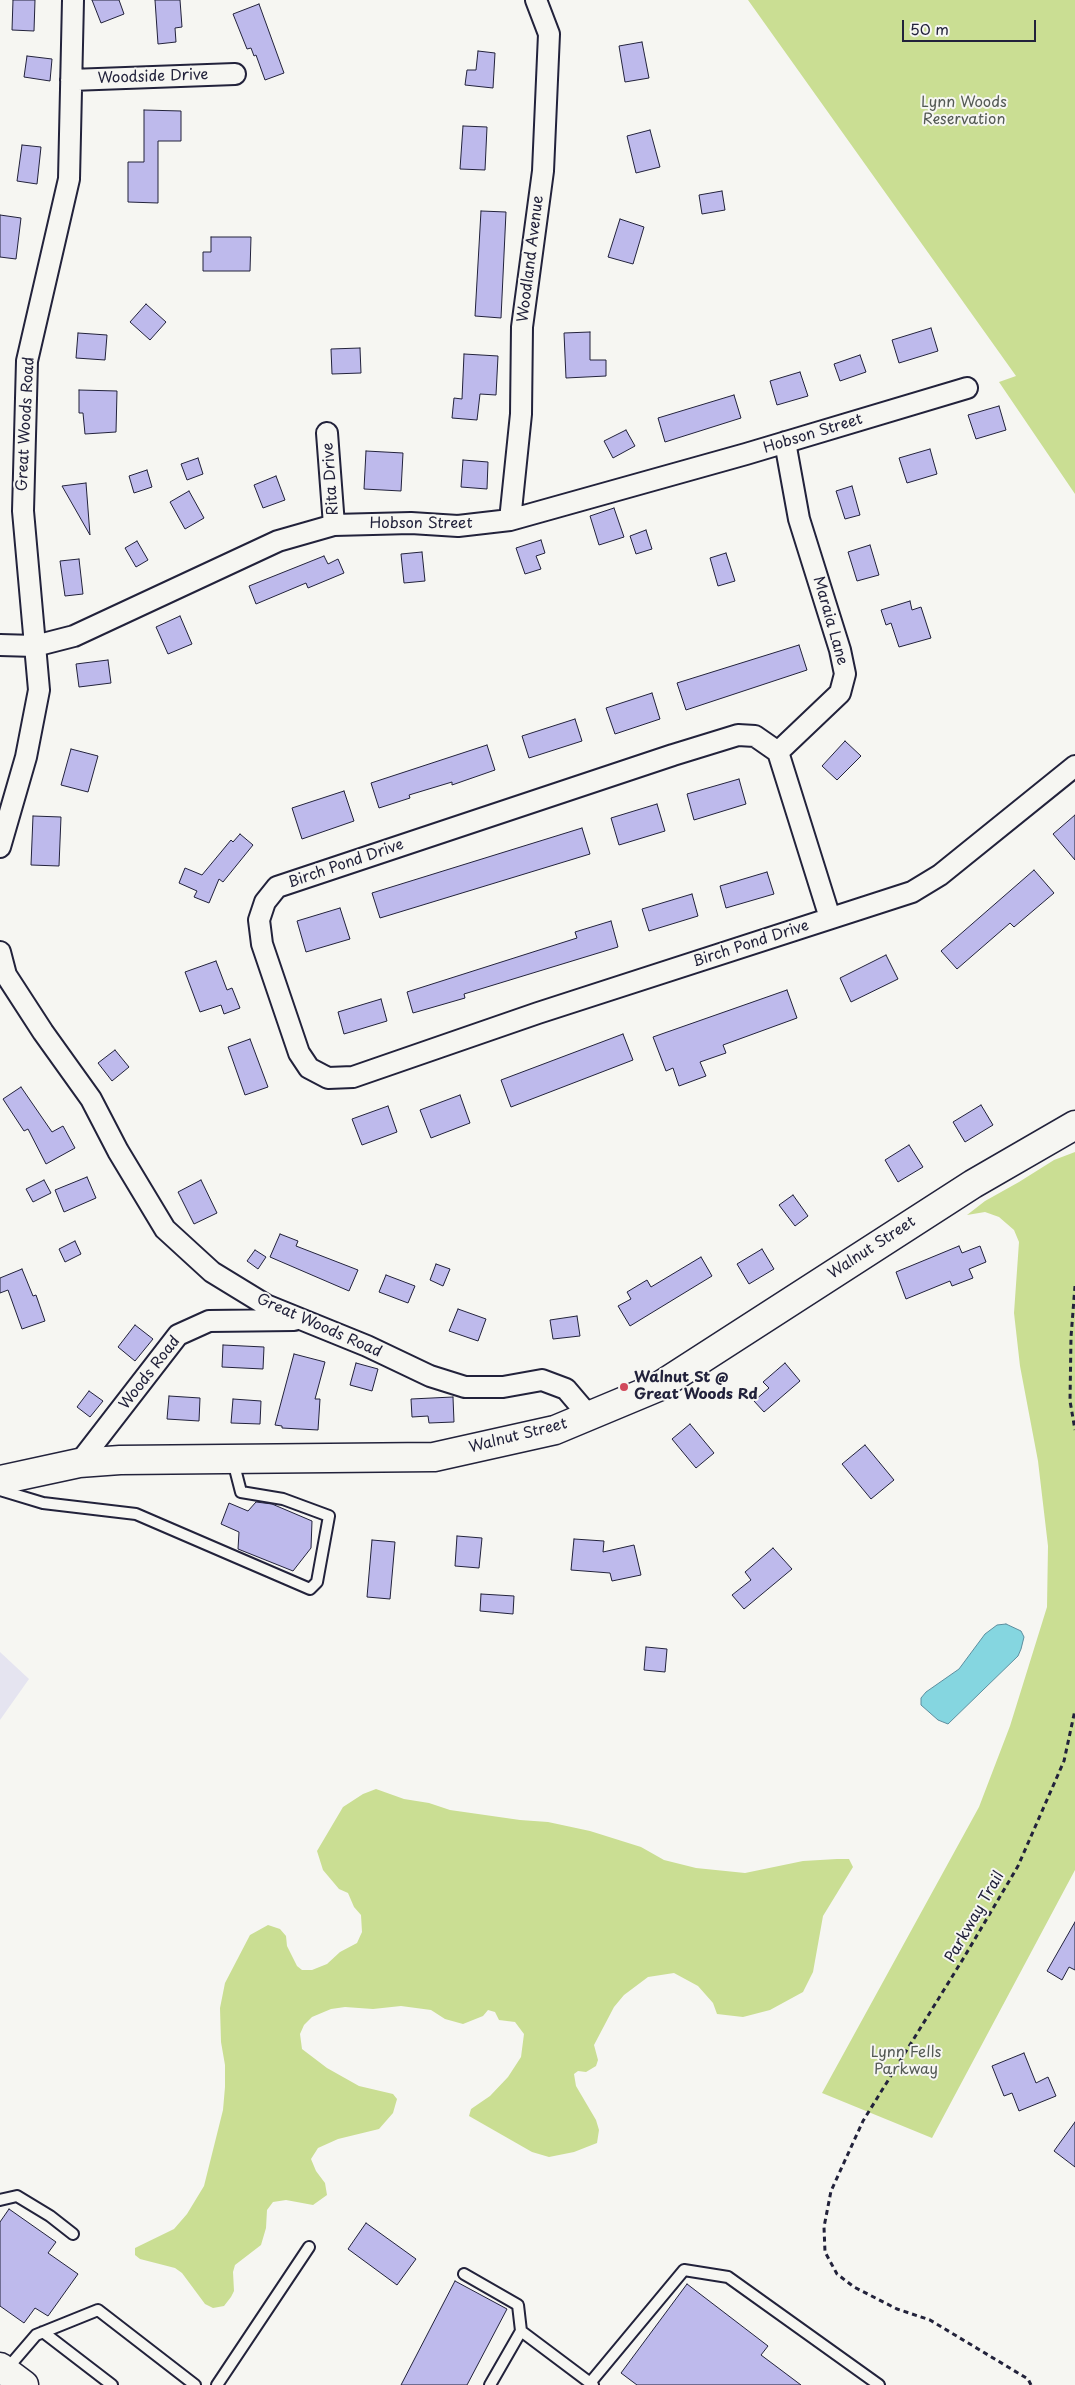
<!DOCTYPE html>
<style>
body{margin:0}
#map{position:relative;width:1075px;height:2385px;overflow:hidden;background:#f6f6f2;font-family:"Playpen Sans",sans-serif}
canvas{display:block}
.scale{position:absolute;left:902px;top:20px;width:134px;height:22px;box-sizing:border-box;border:2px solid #22223b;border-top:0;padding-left:6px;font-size:15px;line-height:18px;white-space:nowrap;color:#22223b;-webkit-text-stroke:4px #f6f6f2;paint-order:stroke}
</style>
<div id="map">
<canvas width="1075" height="2385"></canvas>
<div class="scale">50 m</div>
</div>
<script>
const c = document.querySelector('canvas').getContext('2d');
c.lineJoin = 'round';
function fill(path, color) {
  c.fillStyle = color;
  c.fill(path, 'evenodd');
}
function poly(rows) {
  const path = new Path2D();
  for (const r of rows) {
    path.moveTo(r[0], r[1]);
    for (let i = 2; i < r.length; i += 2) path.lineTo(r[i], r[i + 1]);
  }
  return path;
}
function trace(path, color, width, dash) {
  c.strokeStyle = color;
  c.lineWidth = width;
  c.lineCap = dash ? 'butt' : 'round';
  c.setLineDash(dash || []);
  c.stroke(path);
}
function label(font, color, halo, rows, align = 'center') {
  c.font = font + ' "Playpen Sans",sans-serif';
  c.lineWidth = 4;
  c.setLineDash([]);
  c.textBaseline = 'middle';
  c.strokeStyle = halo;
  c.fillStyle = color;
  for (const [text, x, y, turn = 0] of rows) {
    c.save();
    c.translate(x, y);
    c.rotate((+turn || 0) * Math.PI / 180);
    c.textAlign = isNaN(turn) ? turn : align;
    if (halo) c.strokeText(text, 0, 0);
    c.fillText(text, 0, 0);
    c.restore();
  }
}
const built = poly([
 [0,1652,29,1679,0,1720]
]);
const green = poly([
 [748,0,1075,0,1075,494,999,382,1016,376],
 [1075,1152,1075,1870,932,2138,822,2093,979,1807,1010,1726,1047,1607,1048,1546,1038,1461,1020,1366,1014,1313,1019,1242,1014,1230,999,1217,985,1212,967,1215,985,1201,1019,1182,1054,1160],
 [376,1789,404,1799,429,1803,450,1810,520,1820,548,1822,590,1831,641,1847,664,1860,696,1868,745,1873,803,1861,837,1859,849,1859,853,1867,823,1916,813,1972,803,1992,770,2010,743,2017,717,2014,713,2003,698,1986,674,1973,648,1977,624,1995,614,2007,594,2045,598,2060,596,2066,586,2072,578,2071,574,2074,576,2086,596,2120,599,2130,597,2143,574,2152,549,2157,532,2152,469,2116,471,2109,490,2096,508,2077,521,2057,524,2034,515,2022,499,2020,495,2012,488,2010,483,2016,463,2024,445,2019,431,2010,401,2006,373,2009,345,2007,331,2009,312,2017,304,2025,300,2034,302,2049,327,2068,359,2086,393,2094,397,2099,393,2113,379,2129,338,2139,318,2148,311,2159,316,2171,325,2183,327,2195,313,2205,286,2200,273,2202,267,2210,266,2228,261,2245,235,2265,233,2272,234,2291,231,2297,224,2306,213,2308,205,2304,182,2273,175,2268,140,2259,135,2255,135,2248,174,2229,187,2214,204,2186,223,2110,225,2087,225,2065,221,2042,220,2008,225,1983,250,1935,268,1925,280,1929,286,1936,287,1946,297,1966,302,1970,312,1970,327,1964,340,1952,357,1943,362,1932,361,1915,354,1907,348,1893,339,1889,323,1870,317,1851,343,1807,363,1794]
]);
const water = poly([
 [1006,1624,1021,1631,1024,1637,1021,1649,1018,1656,948,1724,938,1720,921,1705,921,1698,926,1692,959,1669,985,1634,997,1625,1006,1624]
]);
const building = poly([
 [13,0,35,0,34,31,12,30,13,0],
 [92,0,119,0,124,14,101,23,92,0],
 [155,0,180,0,182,27,175,28,176,42,158,44,155,0],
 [259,4,284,73,265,80,256,55,254,56,251,48,247,49,233,14,259,4],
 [642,42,649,78,625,82,619,46,642,42],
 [478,51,495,53,493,88,465,85,467,70,476,70,478,51],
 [27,56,52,59,50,81,24,77,27,56],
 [144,110,181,111,181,141,158,141,158,203,128,202,128,162,144,162,144,110],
 [463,126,487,127,485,170,460,169,463,126],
 [650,130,660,167,636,173,627,136,650,130],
 [22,145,41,147,37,184,17,181,22,145],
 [722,191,725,210,702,214,699,195,722,191],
 [481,211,506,212,501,318,475,316,481,211],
 [0,215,21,218,16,259,0,257,0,215],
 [620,219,644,227,633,264,608,257,620,219],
 [211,237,251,237,250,271,203,271,203,252,211,252,211,237],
 [146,304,166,322,150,340,130,322,146,304],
 [931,328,938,351,899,363,892,340,931,328],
 [590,332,590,360,606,360,606,376,566,378,564,333,590,332],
 [78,333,107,335,105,360,76,358,78,333],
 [360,348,361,373,332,374,331,349,360,348],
 [464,354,498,356,496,395,480,394,477,420,452,418,454,398,462,399,464,354],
 [860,355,866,372,840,381,834,364,860,355],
 [800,372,808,396,777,405,770,381,800,372],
 [79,390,117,391,116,432,85,434,83,413,79,413,79,390],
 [734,395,741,418,665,442,658,418,734,395],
 [999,406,1006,430,976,439,968,415,999,406],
 [626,430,635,446,613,458,604,441,626,430],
 [930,449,937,474,907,483,899,458,930,449],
 [366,451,403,453,401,491,364,489,366,451],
 [198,458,203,474,187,480,181,464,198,458],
 [463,460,488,462,487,489,461,487,463,460],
 [147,470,152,487,134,493,129,476,147,470],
 [276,476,285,500,263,508,254,485,276,476],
 [86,483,90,535,62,486,86,483],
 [852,486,860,515,845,519,836,491,852,486],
 [189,491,204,518,185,529,170,502,189,491],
 [614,508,624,537,599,545,590,516,614,508],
 [646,530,652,549,636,554,630,536,646,530],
 [541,540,545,553,536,556,541,569,525,574,516,548,541,540],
 [137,541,148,560,136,567,125,548,137,541],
 [870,545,879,575,857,581,848,552,870,545],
 [422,552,425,581,404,583,401,554,422,552],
 [726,553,735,581,718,586,710,558,726,553],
 [324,556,328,564,338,559,344,573,308,588,306,583,256,604,249,586,324,556],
 [79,559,83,594,65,596,60,561,79,559],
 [910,601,912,610,921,607,931,638,899,647,891,623,886,625,881,610,910,601],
 [180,616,192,644,168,654,156,627,180,616],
 [799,645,807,670,686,710,677,683,799,645],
 [108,660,111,683,79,687,76,664,108,660],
 [652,693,660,719,615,734,606,708,652,693],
 [575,719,582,741,529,758,522,736,575,719],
 [845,741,861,756,837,780,822,766,845,741],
 [487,745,495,770,452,785,452,782,409,795,410,798,379,808,371,783,487,745],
 [71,749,98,756,88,792,61,785,71,749],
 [739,779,746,804,694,820,687,794,739,779],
 [344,791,354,821,302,839,292,808,344,791],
 [657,804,665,831,619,845,611,818,657,804],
 [1075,815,1075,860,1053,834,1075,815],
 [33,816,61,817,59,866,31,865,33,816],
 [582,828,590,854,380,918,372,893,582,828],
 [240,834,253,845,223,882,219,879,209,903,194,897,197,891,179,883,185,868,202,875,231,840,233,842,240,834],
 [1034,870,1054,893,1014,927,1010,923,957,969,941,951,1034,870],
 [767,872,774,894,726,908,720,886,767,872],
 [692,894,698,916,649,931,642,909,692,894],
 [340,908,350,939,306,952,297,921,340,908],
 [611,921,618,947,464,994,465,998,413,1013,407,992,577,938,575,932,611,921],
 [886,955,898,979,851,1002,840,978,886,955],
 [216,961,227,990,232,988,240,1008,224,1014,221,1005,200,1012,185,972,216,961],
 [787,990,797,1018,723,1045,726,1053,700,1062,706,1076,679,1086,673,1068,666,1071,653,1037,787,990],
 [381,999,387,1021,344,1034,338,1012,381,999],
 [623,1034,633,1060,511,1107,501,1080,623,1034],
 [250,1039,268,1087,245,1095,228,1047,250,1039],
 [115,1050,129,1067,112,1081,98,1063,115,1050],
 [21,1087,52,1132,63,1126,75,1148,46,1164,28,1129,24,1131,3,1099,21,1087],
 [460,1095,470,1123,431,1138,420,1110,460,1095],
 [981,1105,993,1125,965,1142,953,1122,981,1105],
 [388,1106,397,1132,362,1145,352,1119,388,1106],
 [909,1145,923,1167,898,1182,885,1160,909,1145],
 [87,1177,96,1198,64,1212,55,1190,87,1177],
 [44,1180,51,1193,33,1202,26,1189,44,1180],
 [201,1180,217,1213,194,1224,178,1192,201,1180],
 [793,1195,808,1216,795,1226,779,1205,793,1195],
 [280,1234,298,1241,296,1246,358,1270,349,1291,270,1257,280,1234],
 [75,1241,81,1254,65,1262,59,1249,75,1241],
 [959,1246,962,1253,980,1246,986,1262,969,1269,973,1278,952,1286,950,1281,906,1299,896,1272,959,1246],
 [762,1249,774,1269,749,1284,737,1264,762,1249],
 [255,1250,266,1257,258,1269,247,1261,255,1250],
 [701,1257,712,1276,630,1326,618,1306,631,1299,627,1292,647,1280,651,1287,701,1257],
 [436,1264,450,1269,443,1286,430,1280,436,1264],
 [22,1269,33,1296,36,1295,45,1321,22,1329,8,1290,0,1293,0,1278,22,1269],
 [386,1275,415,1286,408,1303,379,1292,386,1275],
 [458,1309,486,1319,478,1341,449,1331,458,1309],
 [577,1316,580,1336,553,1339,550,1320,577,1316],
 [135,1325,153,1339,135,1361,118,1347,135,1325],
 [223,1345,264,1347,263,1369,222,1367,223,1345],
 [294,1354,325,1362,315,1399,320,1399,318,1430,282,1428,282,1426,275,1425,294,1354],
 [356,1363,378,1369,372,1391,350,1385,356,1363],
 [785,1363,800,1381,764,1412,754,1401,769,1388,763,1382,785,1363],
 [89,1391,103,1401,90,1417,77,1407,89,1391],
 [169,1396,200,1398,199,1421,167,1419,169,1396],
 [453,1397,454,1422,429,1423,428,1416,412,1417,411,1399,453,1397],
 [233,1399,261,1401,260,1424,231,1423,233,1399],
 [690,1424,714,1453,696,1468,672,1439,690,1424],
 [865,1445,894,1480,871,1499,842,1464,865,1445],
 [256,1502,272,1504,312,1521,311,1548,293,1571,238,1549,239,1532,221,1524,229,1503,248,1511,256,1502],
 [457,1536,482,1538,479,1568,455,1566,457,1536],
 [574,1539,604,1541,603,1552,634,1545,641,1575,612,1581,610,1573,571,1570,574,1539],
 [372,1540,395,1542,390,1599,367,1597,372,1540],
 [773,1548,792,1569,744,1609,732,1595,751,1580,745,1572,773,1548],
 [481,1594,514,1596,513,1614,480,1611,481,1594],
 [646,1647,667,1649,665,1672,644,1670,646,1647],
 [1075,1922,1075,1970,1069,1967,1062,1980,1047,1971,1075,1922],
 [1024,2053,1036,2083,1048,2077,1056,2096,1019,2111,1012,2093,1004,2096,992,2066,1024,2053],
 [1075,2122,1075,2167,1054,2151,1075,2122],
 [9,2209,56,2242,48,2253,78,2274,48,2316,35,2308,24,2323,0,2306,0,2222,9,2209],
 [366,2223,416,2259,397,2285,348,2249,366,2223],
 [455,2281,507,2309,467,2385,401,2385,455,2281],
 [687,2284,768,2346,761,2355,801,2385,637,2385,621,2373,687,2284]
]);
const path = poly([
 [1075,1286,1071,1337,1070,1401,1075,1430],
 [1031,2385,1028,2379,930,2320,897,2309,854,2287,837,2274,825,2252,824,2227,831,2191,863,2121,963,1959,1018,1866,1064,1761,1075,1710]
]);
const lane = poly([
 [0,1490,43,1503,136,1514,310,1589,317,1582,329,1516,283,1499,241,1492,233,1461],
 [0,2200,17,2196,50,2216,73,2234],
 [464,2274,518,2305,521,2331,490,2385],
 [521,2331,593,2385],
 [43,2332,112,2385],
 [6,2370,36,2335,98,2310,195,2385],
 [590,2383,684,2270,728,2277,879,2385],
 [217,2385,309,2247]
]);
const street = poly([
 [71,80,235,74],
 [327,433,334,525],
 [510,520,521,414,522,327,543,171,549,34,536,0],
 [0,645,35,646,74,636,278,541,334,525,411,523,458,526,510,520,746,454,967,388],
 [778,752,755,736,738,735,673,755,277,887,265,902,259,920,262,944,299,1053,309,1068,328,1078,353,1077,538,1013,912,892,940,875,1075,766],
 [778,752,840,693,845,674,840,650,799,519,785,442],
 [778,752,830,918],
 [0,847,26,757,39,690,23,511,27,361,69,179,73,0],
 [0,952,6,975,43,1032,91,1099,118,1151,165,1229,212,1272,266,1305,367,1346,430,1376,465,1387,503,1387,542,1380,566,1389,589,1416],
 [79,1463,178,1335,209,1321,294,1320]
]);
const primary = poly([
 [0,1480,79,1463,120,1460,434,1457,555,1430,658,1387,973,1184,1075,1125]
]);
const highway = poly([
 [0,2367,24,2385]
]);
const markers = [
 [624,1387,5,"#d1495b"]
];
const streetNames = [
 ["Woodside Drive",153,77,-2],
 ["Woodland Avenue",531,259,-83],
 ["Great Woods Road",26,424,-87],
 ["Hobson Street",813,434,-17],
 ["Rita Drive",331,479,-94],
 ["Hobson Street",421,524],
 ["Maraia Lane",830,621,74],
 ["Birch Pond Drive",346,864,-19],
 ["Birch Pond Drive",751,944,-18],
 ["Walnut Street",872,1248,-33],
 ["Great Woods Road",319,1326,24],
 ["Woods Road",150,1373,-52],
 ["Walnut Street",518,1436,-14],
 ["Parkway Trail",975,1917,-60]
];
const parkNames = [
 ["Lynn Woods",964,103],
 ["Reservation",964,120],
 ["Lynn Fells",906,2053],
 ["Parkway",906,2070]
];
const poiNames = [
 ["Walnut St @",634,1378],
 ["Great Woods Rd",634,1395]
];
fill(built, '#e5e4f0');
fill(green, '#cade93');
fill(water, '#85d6e0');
trace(water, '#5d8e9e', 1);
fill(building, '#bebaec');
trace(building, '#22223b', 1);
trace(lane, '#22223b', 14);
trace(street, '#22223b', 24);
trace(primary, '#22223b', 31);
trace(highway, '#22223b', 31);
trace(path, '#22223b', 3, [5, 4]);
trace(lane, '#f6f6f2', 10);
trace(street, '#f6f6f2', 20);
trace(primary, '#f6f6f2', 28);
trace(highway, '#f6f6f2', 28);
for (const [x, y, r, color] of markers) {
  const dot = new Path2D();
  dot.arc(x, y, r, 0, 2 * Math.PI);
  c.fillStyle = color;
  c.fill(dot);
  trace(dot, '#f6f6f2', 2);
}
label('15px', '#22223b', '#f6f6f2', streetNames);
label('15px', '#545a55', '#f6f6f2', parkNames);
label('bold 15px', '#22223b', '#f6f6f2', poiNames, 'left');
</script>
